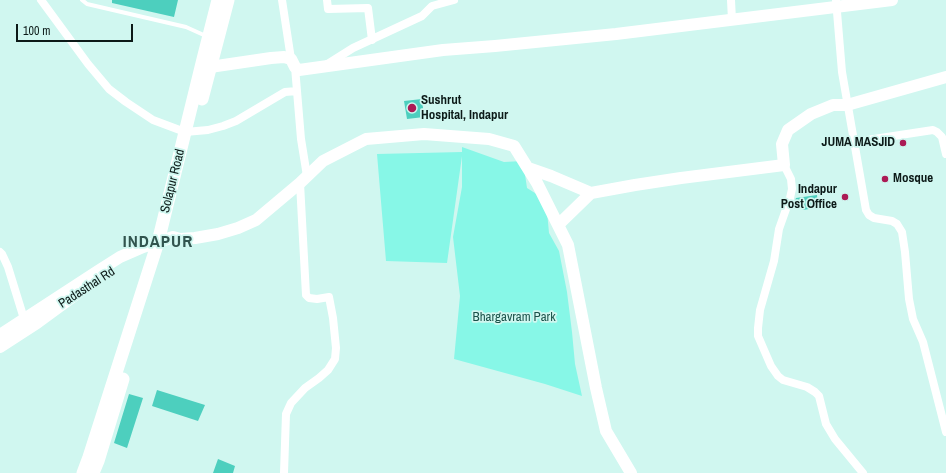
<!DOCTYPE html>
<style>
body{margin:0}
#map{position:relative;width:946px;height:473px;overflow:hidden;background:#d0f7f0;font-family:"Archivo Narrow",sans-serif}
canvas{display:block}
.scale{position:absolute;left:16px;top:24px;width:117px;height:18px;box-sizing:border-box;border:2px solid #0c1a18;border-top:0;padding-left:5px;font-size:12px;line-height:14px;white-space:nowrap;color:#0c1a18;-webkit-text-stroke:3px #d0f7f0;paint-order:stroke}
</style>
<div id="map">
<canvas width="946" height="473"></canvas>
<div class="scale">100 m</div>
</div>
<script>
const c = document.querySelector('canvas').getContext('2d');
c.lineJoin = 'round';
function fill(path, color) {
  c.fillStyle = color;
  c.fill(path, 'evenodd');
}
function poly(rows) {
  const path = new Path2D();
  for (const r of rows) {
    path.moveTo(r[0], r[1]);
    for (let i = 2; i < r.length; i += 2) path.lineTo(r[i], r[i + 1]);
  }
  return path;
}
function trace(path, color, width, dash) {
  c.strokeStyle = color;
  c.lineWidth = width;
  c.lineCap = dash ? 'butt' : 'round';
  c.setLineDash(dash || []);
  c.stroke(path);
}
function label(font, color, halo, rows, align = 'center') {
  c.font = font + ' "Archivo Narrow",sans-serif';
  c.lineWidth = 3.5;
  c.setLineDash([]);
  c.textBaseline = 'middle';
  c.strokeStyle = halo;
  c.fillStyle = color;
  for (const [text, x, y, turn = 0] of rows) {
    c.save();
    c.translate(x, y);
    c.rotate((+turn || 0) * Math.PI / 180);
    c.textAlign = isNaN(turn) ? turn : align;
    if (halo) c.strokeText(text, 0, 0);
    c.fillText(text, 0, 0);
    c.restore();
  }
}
const green = poly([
 [462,147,504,162,523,161,527,188,546,200,549,233,559,251,567,292,572,332,575,364,582,396,545,384,454,359,460,296,453,237,462,187,462,156,447,263,386,261,377,154,462,152]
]);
const building = poly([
 [112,0,178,0,174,17,112,3],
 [422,99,424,117,407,119,404,101],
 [817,195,818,206,814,206,815,208,803,210,802,208,794,209,793,205,796,198],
 [157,390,205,405,198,421,152,406],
 [129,394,143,398,127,448,114,443],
 [218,459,235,466,233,473,213,473]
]);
const lane = poly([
 [82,0,87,4,186,27,206,36]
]);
const street = poly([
 [41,0,88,64,109,89,126,102,153,120,185,132,208,130,223,126,236,121,263,105,285,92,297,91],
 [282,0,291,59],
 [327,0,328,9,368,8,372,40],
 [731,0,732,20],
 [836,0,842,72,866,210,869,215,874,218,892,221,897,224,902,232,905,252,909,299,913,319,923,342,946,432],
 [326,65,353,48,422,16,432,6,454,0],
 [295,67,301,139,307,176],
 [854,142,933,130,937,132,942,137,946,154],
 [784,165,791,179,792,189,790,198,779,229,774,261,760,310,758,328,758,336,771,366,778,376,783,380,807,387,815,392,819,396,826,424,835,439,863,473],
 [0,252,2,254,8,267,25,322],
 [284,473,286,414,291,403,305,388,319,378,328,370,335,359,336,348,333,318,329,297,317,299,309,298,306,295,300,183]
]);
const secondary = poly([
 [210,67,271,58,284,57,291,59,295,67,299,70,443,50,495,46,616,34,892,0],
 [528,168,551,176,591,193],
 [558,225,591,193,635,185,681,178,784,165,782,144,788,130,811,114,833,105,847,105,946,77],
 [0,335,98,271,120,257,143,247,173,237,180,239,195,238,218,234,238,228,256,220,300,183,323,161,366,139,424,134,489,139,514,146,537,183,568,245,596,388,606,431,631,473],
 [0,347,37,323,82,290]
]);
const primary = poly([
 [202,99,228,0],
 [83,473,89,457,158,242,203,59,218,0],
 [93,473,98,461,123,379]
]);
const markers = [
 [412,108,5,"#ab1b55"],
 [903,143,4,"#ab1b55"],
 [885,179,4,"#ab1b55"],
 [845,197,4,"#ab1b55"]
];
const poiNames = [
 ["Sushrut",421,101],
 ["Hospital, Indapur",421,116],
 ["JUMA MASJID",895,143,"right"],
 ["Mosque",893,179],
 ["Indapur",837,190,"right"],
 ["Post Office",837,205,"right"]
];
const streetNames = [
 ["Solapur Road",173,181,-76],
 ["Padasthal Rd",87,288,-33]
];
const parkNames = [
 ["Bhargavram Park",514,318]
];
const districtNames = [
 ["INDAPUR",158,242]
];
fill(green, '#87f7e7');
fill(building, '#4dcfbe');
trace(lane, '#fff', 4);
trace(street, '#fff', 8);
trace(secondary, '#fff', 12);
trace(primary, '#fff', 13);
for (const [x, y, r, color] of markers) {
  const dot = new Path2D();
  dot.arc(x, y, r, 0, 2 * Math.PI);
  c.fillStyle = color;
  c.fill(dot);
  trace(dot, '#d0f7f0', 1.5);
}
label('bold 13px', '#0c1a18', '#d0f7f0', poiNames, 'left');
label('13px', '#0c1a18', '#d0f7f0', streetNames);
label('13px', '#1b524a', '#d0f7f0', parkNames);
c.letterSpacing = '1px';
label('bold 17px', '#31544e', '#d0f7f0', districtNames);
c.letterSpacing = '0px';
</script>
